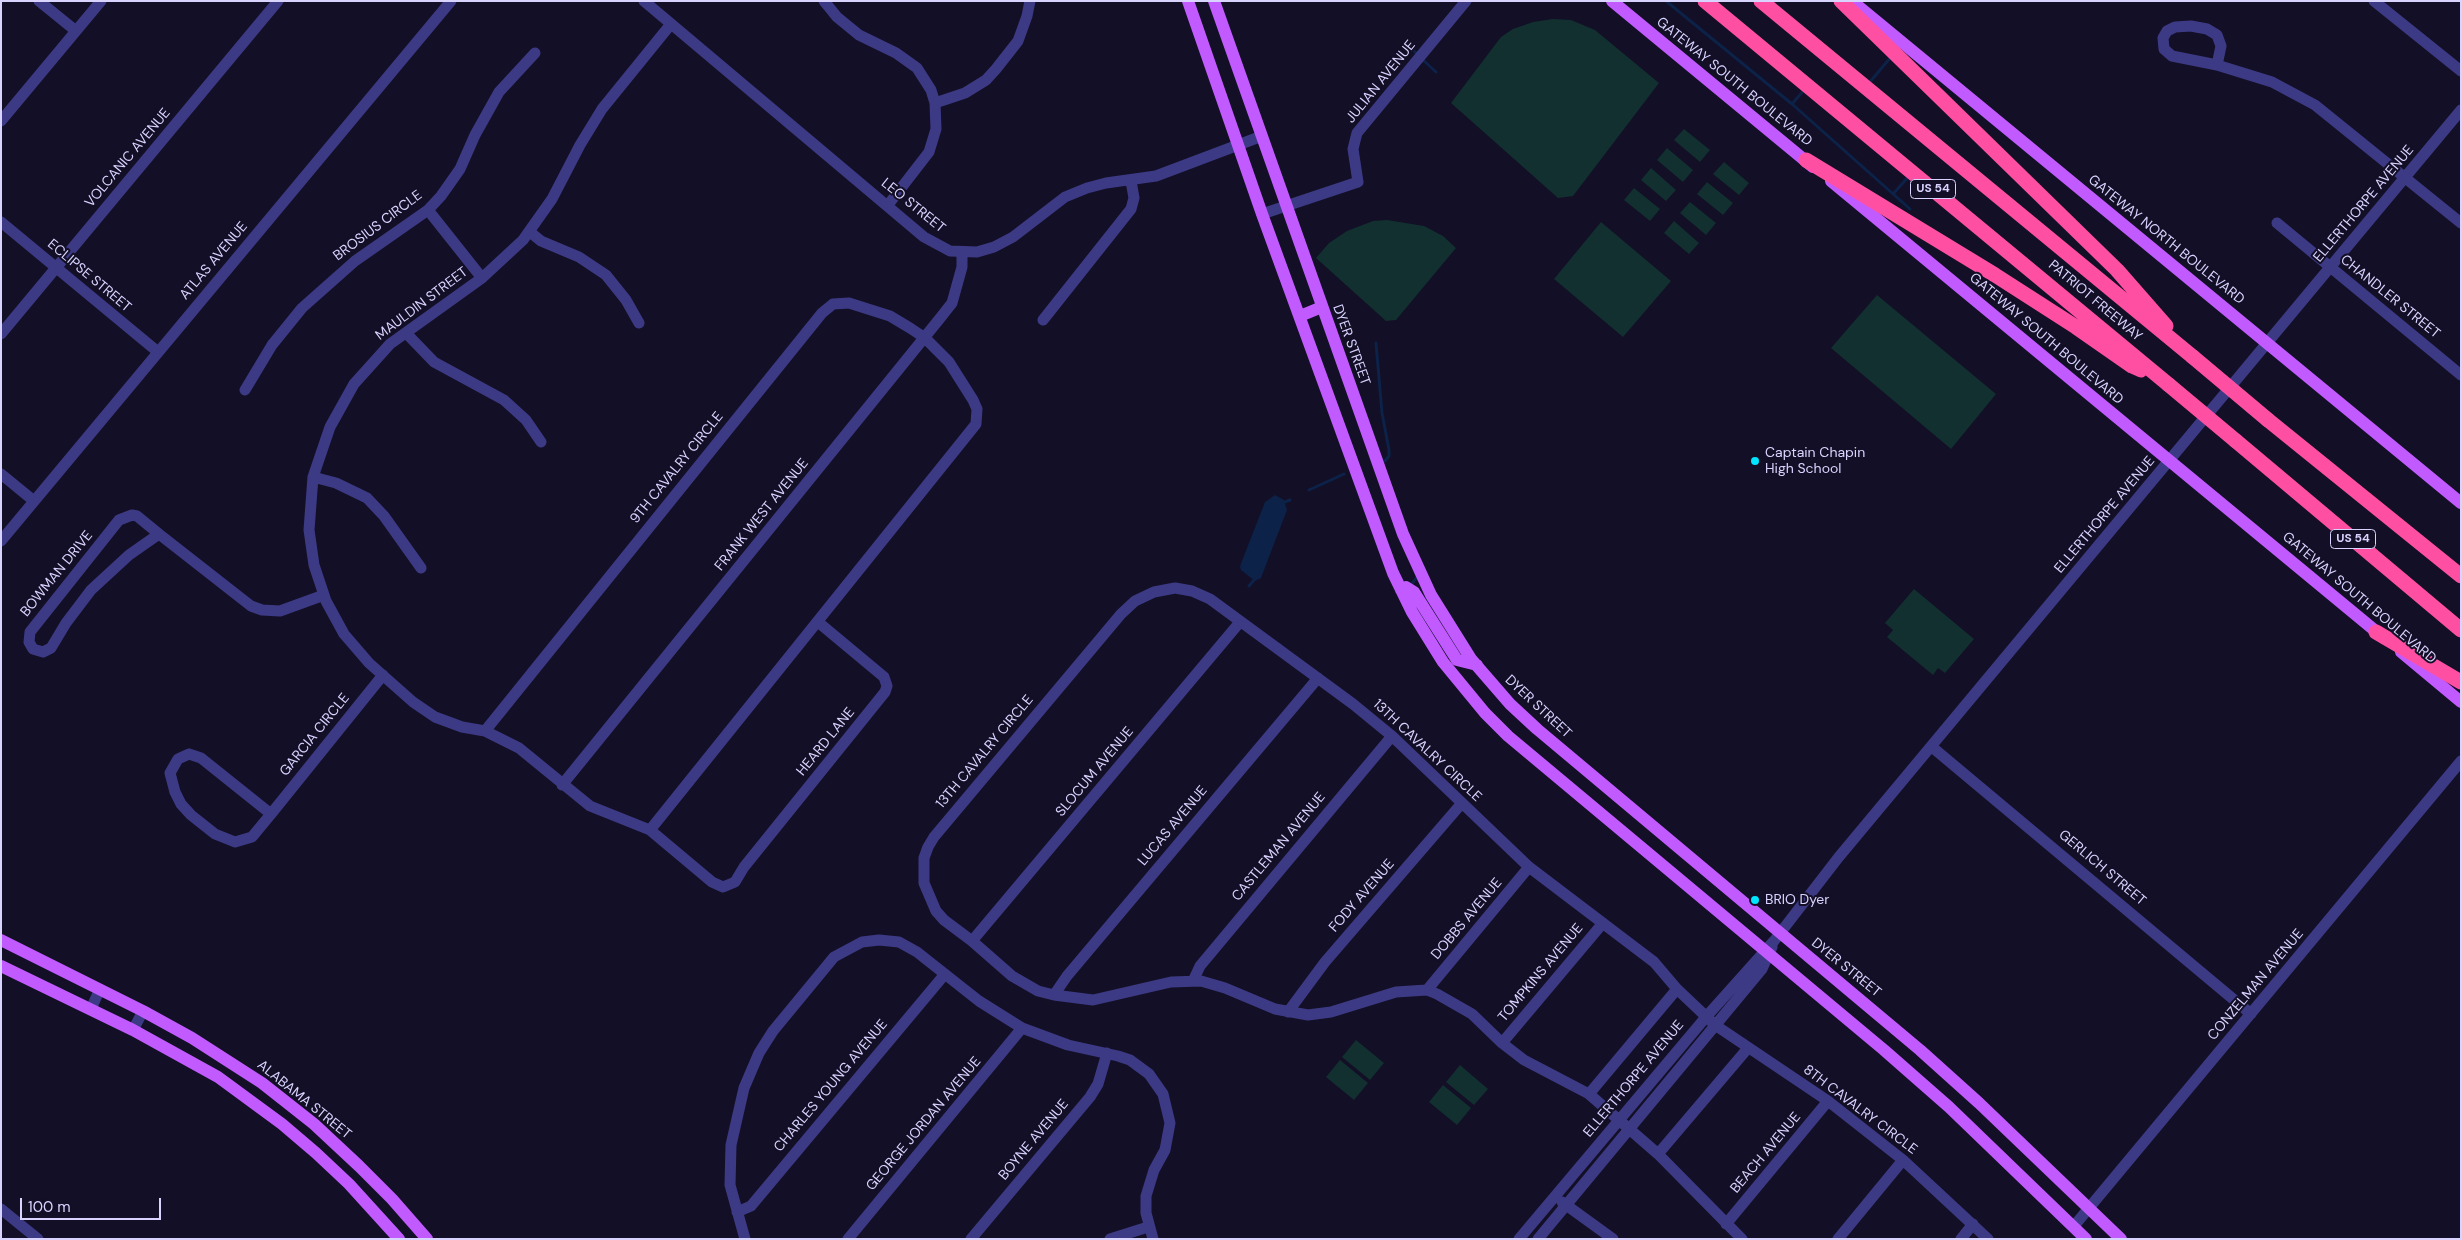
<!DOCTYPE html>
<style>
body{margin:0}
#map{position:relative;width:2462px;height:1240px;overflow:hidden;background:#130f26;font-family:"DM Sans",sans-serif}
canvas{display:block}
.frame{position:absolute;inset:0;border:2px solid #d9d4ff;pointer-events:none}
.scale{position:absolute;left:20px;top:1198px;width:141px;height:22px;box-sizing:border-box;border:2px solid #d9d4ff;border-top:0;padding-left:6px;font-size:15px;line-height:18px;white-space:nowrap;color:#d9d4ff;-webkit-text-stroke:4px #130f26;paint-order:stroke}
</style>
<div id="map">
<canvas width="2462" height="1240"></canvas>
<div class="frame"></div>
<div class="scale">100 m</div>
</div>
<script>
const c = document.querySelector('canvas').getContext('2d');
c.lineJoin = 'round';
function fill(path, color) {
  c.fillStyle = color;
  c.fill(path, 'evenodd');
}
function poly(rows) {
  const path = new Path2D();
  for (const r of rows) {
    path.moveTo(r[0], r[1]);
    for (let i = 2; i < r.length; i += 2) path.lineTo(r[i], r[i + 1]);
  }
  return path;
}
function trace(path, color, width, dash) {
  c.strokeStyle = color;
  c.lineWidth = width;
  c.lineCap = dash ? 'butt' : 'round';
  c.setLineDash(dash || []);
  c.stroke(path);
}
function label(font, color, halo, rows, align = 'center') {
  c.font = font + ' "DM Sans",sans-serif';
  c.lineWidth = 4;
  c.setLineDash([]);
  c.textBaseline = 'middle';
  c.strokeStyle = halo;
  c.fillStyle = color;
  for (const [text, x, y, turn = 0] of rows) {
    c.save();
    c.translate(x, y);
    c.rotate((+turn || 0) * Math.PI / 180);
    c.textAlign = isNaN(turn) ? turn : align;
    if (halo) c.strokeText(text, 0, 0);
    c.fillText(text, 0, 0);
    c.restore();
  }
}
const green = poly([
 [1553,19,1571,20,1595,30,1659,83,1573,196,1558,198,1451,103,1501,37,1513,29,1533,22],
 [1684,129,1710,150,1700,162,1674,140],
 [1667,148,1693,170,1683,182,1657,160],
 [1724,162,1749,183,1739,195,1713,174],
 [1651,168,1676,190,1666,201,1641,180],
 [1707,182,1733,203,1723,215,1697,194],
 [1634,188,1660,209,1650,221,1624,200],
 [1690,202,1716,223,1706,235,1680,213],
 [1387,220,1424,226,1443,236,1456,248,1396,320,1386,321,1316,258,1329,243,1347,231,1373,221],
 [1674,221,1699,243,1689,254,1664,233],
 [1601,222,1671,281,1623,337,1554,279],
 [1877,295,1996,394,1951,449,1831,348],
 [1914,589,1974,639,1945,673,1938,668,1933,675,1887,637,1893,630,1885,623],
 [1356,1040,1384,1063,1370,1080,1342,1057],
 [1340,1060,1368,1083,1354,1100,1326,1077],
 [1460,1065,1488,1089,1474,1105,1446,1082],
 [1443,1085,1471,1108,1457,1125,1429,1102]
]);
const water = poly([
 [1275,495,1284,500,1287,510,1261,578,1255,581,1241,570,1240,566,1265,502]
]);
const stream = poly([
 [1666,1,1792,104,1910,209],
 [1408,45,1418,55],
 [1422,59,1436,72],
 [1869,83,1891,57],
 [1792,104,1804,90],
 [1893,194,1909,176],
 [1376,343,1382,413,1389,450,1389,456,1385,461],
 [1309,490,1344,474],
 [1285,502,1290,500],
 [1249,586,1254,580],
 [1409,587,1418,576]
]);
const minor = poly([
 [39,1,76,31],
 [644,1,924,237,950,251,977,252,994,247,1013,237,1065,197,1087,188,1106,183,1156,176,1262,136],
 [824,1,837,17,859,35,896,53,917,68,931,90,935,103,936,129,929,152,888,205],
 [2374,1,2461,71],
 [671,24,602,109,580,145,552,199,523,240,482,278,390,344,354,384,330,427,313,477,309,530,314,565,326,601,344,634,369,663,413,702,435,717,462,727,485,731,519,748,590,806,650,830,712,882,723,887,735,882,744,867,885,692,887,686,884,677,818,622],
 [2191,26,2207,29,2217,35,2221,46,2217,65,2172,56,2164,49,2163,38,2167,31,2175,27,2191,26],
 [2217,65,2272,82,2315,105,2461,223],
 [935,103,965,93,986,80,996,69,1018,41,1027,16,1030,1],
 [1,121,101,1],
 [428,210,482,278],
 [1262,214,1358,182,1353,149,1357,133,1466,1],
 [1,222,158,352],
 [2277,223,2461,375],
 [530,232,541,241,579,257,606,275,626,300,639,323],
 [1043,320,1131,209,1134,198,1131,181],
 [406,333,434,362,504,400,526,420,541,442],
 [1,334,278,1],
 [245,390,272,345,302,308,355,261,428,210,441,196,460,169,475,135,499,92,535,53],
 [1,474,34,501],
 [313,477,336,483,367,498,384,516,421,568],
 [132,515,137,516,159,534,129,555,91,590,66,623,51,648,43,652,33,649,29,642,30,632,119,520,132,515],
 [159,534,251,606,262,610,280,611,324,595],
 [1,541,451,1],
 [485,731,822,313,833,304,849,303,890,316,910,328,925,338,949,362,973,400,977,409,976,424,650,830],
 [1932,747,2251,1014],
 [189,754,201,758,271,814,252,837,235,842,215,834,191,815,181,804,175,792,170,773,178,759,189,754],
 [562,785,941,317,952,303,962,267,962,253],
 [271,814,383,675],
 [972,941,1240,622],
 [1193,981,1200,966,1392,736],
 [1427,990,1529,867],
 [1054,995,1067,976,1318,678],
 [91,1009,99,991],
 [1288,1012,1325,962,1462,803],
 [133,1030,143,1011],
 [1502,1043,1603,923],
 [1589,1094,1677,989],
 [1658,1154,1748,1048],
 [1562,1202,1613,1239],
 [1,1209,38,1239],
 [737,1212,751,1206,945,974],
 [1726,1224,1828,1101],
 [2074,1226,2461,761],
 [745,1239,730,1185,731,1145,744,1088,759,1053,773,1031,834,957,862,942,879,940,899,942,917,952,979,1001,1022,1028,1068,1045,1118,1056,1130,1060,1149,1074,1163,1094,1170,1123,1165,1150,1154,1170,1146,1196,1146,1213,1153,1239],
 [848,1239,1022,1028],
 [971,1239,1090,1097,1098,1084,1107,1053],
 [1110,1239,1148,1227],
 [1519,1239,1706,1017,1774,941,1838,858,2461,110],
 [1538,1239,1762,969,1772,947],
 [1742,1239,1658,1154,1589,1094,1524,1060,1502,1043,1472,1014,1437,994,1427,990,1396,992,1331,1012,1308,1015,1275,1009,1225,988,1201,981,1171,982,1093,1000,1054,995,1038,991,1012,976,972,941,944,920,936,911,924,883,924,858,928,847,934,837,1121,614,1135,601,1154,592,1175,588,1192,591,1210,599,1353,704,1392,736,1529,867,1654,962,1677,989,1715,1025,1828,1101,1903,1160,1988,1239],
 [1838,1239,1903,1160],
 [1961,1239,1973,1224]
]);
const major = poly([
 [1188,1,1262,214,1393,573,1412,612,1443,662,1485,713,1508,736,1884,1050,1949,1107,2086,1239],
 [1214,1,1403,534,1431,595,1471,659,1510,704,1537,729,1920,1050,1979,1103,2121,1239],
 [1612,1,1813,167],
 [1852,1,2461,503],
 [1831,181,2384,638],
 [1300,316,1322,307],
 [1401,590,1406,587,1414,592,1457,660,1477,665],
 [2401,652,2461,702],
 [1,940,143,1011,192,1038,262,1083,314,1124,359,1166,392,1199,427,1239],
 [1,966,133,1030,218,1077,282,1124,316,1153,349,1184,399,1239]
]);
const highway = poly([
 [1705,1,2169,385],
 [1761,1,2193,357],
 [1841,1,2117,270,2166,326],
 [1806,160,1995,275,2076,327,2132,366,2141,370],
 [2268,420,2461,576],
 [2236,441,2461,630],
 [2376,632,2461,682]
]);
const highwayBridge = poly([
 [2193,357,2268,420],
 [2169,385,2236,441]
]);
const markers = [
 [1755,461,5,"#00e5ff"],
 [1755,900,5,"#00e5ff"]
];
const shields = [
 [1933,189,45],
 [2353,539,45]
];
const shieldNames = [
 ["US 54",1933,189],
 ["US 54",2353,539]
];
const streetNames = [
 ["JULIAN AVENUE",1381,82,-51],
 ["GATEWAY SOUTH BOULEVARD",1734,82,39],
 ["VOLCANIC AVENUE",128,158,-50],
 ["ELLERTHORPE AVENUE",2364,204,-50],
 ["LEO STREET",913,206,39],
 ["BROSIUS CIRCLE",378,226,-37],
 ["GATEWAY NORTH BOULEVARD",2166,240,39],
 ["ATLAS AVENUE",214,261,-50],
 ["ECLIPSE STREET",89,276,40],
 ["CHANDLER STREET",2390,297,39],
 ["PATRIOT FREEWAY",2095,301,40],
 ["MAULDIN STREET",422,304,-37],
 ["GATEWAY SOUTH BOULEVARD",2046,339,40],
 ["DYER STREET",1351,345,70],
 ["9TH CAVALRY CIRCLE",677,468,-51],
 ["FRANK WEST AVENUE",762,515,-51],
 ["ELLERTHORPE AVENUE",2105,515,-50],
 ["BOWMAN DRIVE",57,574,-51],
 ["GATEWAY SOUTH BOULEVARD",2359,598,40],
 ["DYER STREET",1538,707,43],
 ["GARCIA CIRCLE",315,735,-51],
 ["HEARD LANE",826,742,-51],
 ["13TH CAVALRY CIRCLE",1427,751,43],
 ["13TH CAVALRY CIRCLE",985,752,-50],
 ["SLOCUM AVENUE",1095,772,-50],
 ["LUCAS AVENUE",1173,826,-50],
 ["CASTLEMAN AVENUE",1279,847,-50],
 ["GERLICH STREET",2102,868,40],
 ["FODY AVENUE",1362,896,-49],
 ["DOBBS AVENUE",1467,919,-50],
 ["DYER STREET",1846,968,39],
 ["TOMPKINS AVENUE",1541,973,-50],
 ["CONZELMAN AVENUE",2256,985,-50],
 ["ELLERTHORPE AVENUE",1634,1079,-50],
 ["CHARLES YOUNG AVENUE",831,1086,-50],
 ["ALABAMA STREET",304,1100,39],
 ["8TH CAVALRY CIRCLE",1860,1110,37],
 ["GEORGE JORDAN AVENUE",924,1124,-50],
 ["BOYNE AVENUE",1034,1140,-50],
 ["BEACH AVENUE",1766,1153,-50]
];
const poiNames = [
 ["Captain Chapin",1765,453],
 ["High School",1765,469],
 ["BRIO Dyer",1765,900]
];
fill(green, '#12302f');
fill(water, '#0c2248');
trace(stream, '#0c2248', 3);
trace(minor, '#3d3a85', 11);
trace(major, '#c25bff', 12);
trace(highway, '#ff4fa3', 15);
trace(highwayBridge, '#ff4fa3', 15);
for (const [x, y, r, color] of markers) {
  const dot = new Path2D();
  dot.arc(x, y, r, 0, 2 * Math.PI);
  c.fillStyle = color;
  c.fill(dot);
  trace(dot, '#130f26', 2);
}
for (const [x, y, w] of shields) {
  const box = new Path2D();
  box.roundRect(x - w / 2, y - 9.5, w, 19, 4);
  c.fillStyle = '#130f26';
  c.fill(box);
  trace(box, '#d9d4ff', 1);
}
label('bold 12px', '#d9d4ff', null, shieldNames);
label('14px', '#d9d4ff', '#130f26', streetNames);
label('14px', '#d9d4ff', '#130f26', poiNames, 'left');
</script>
